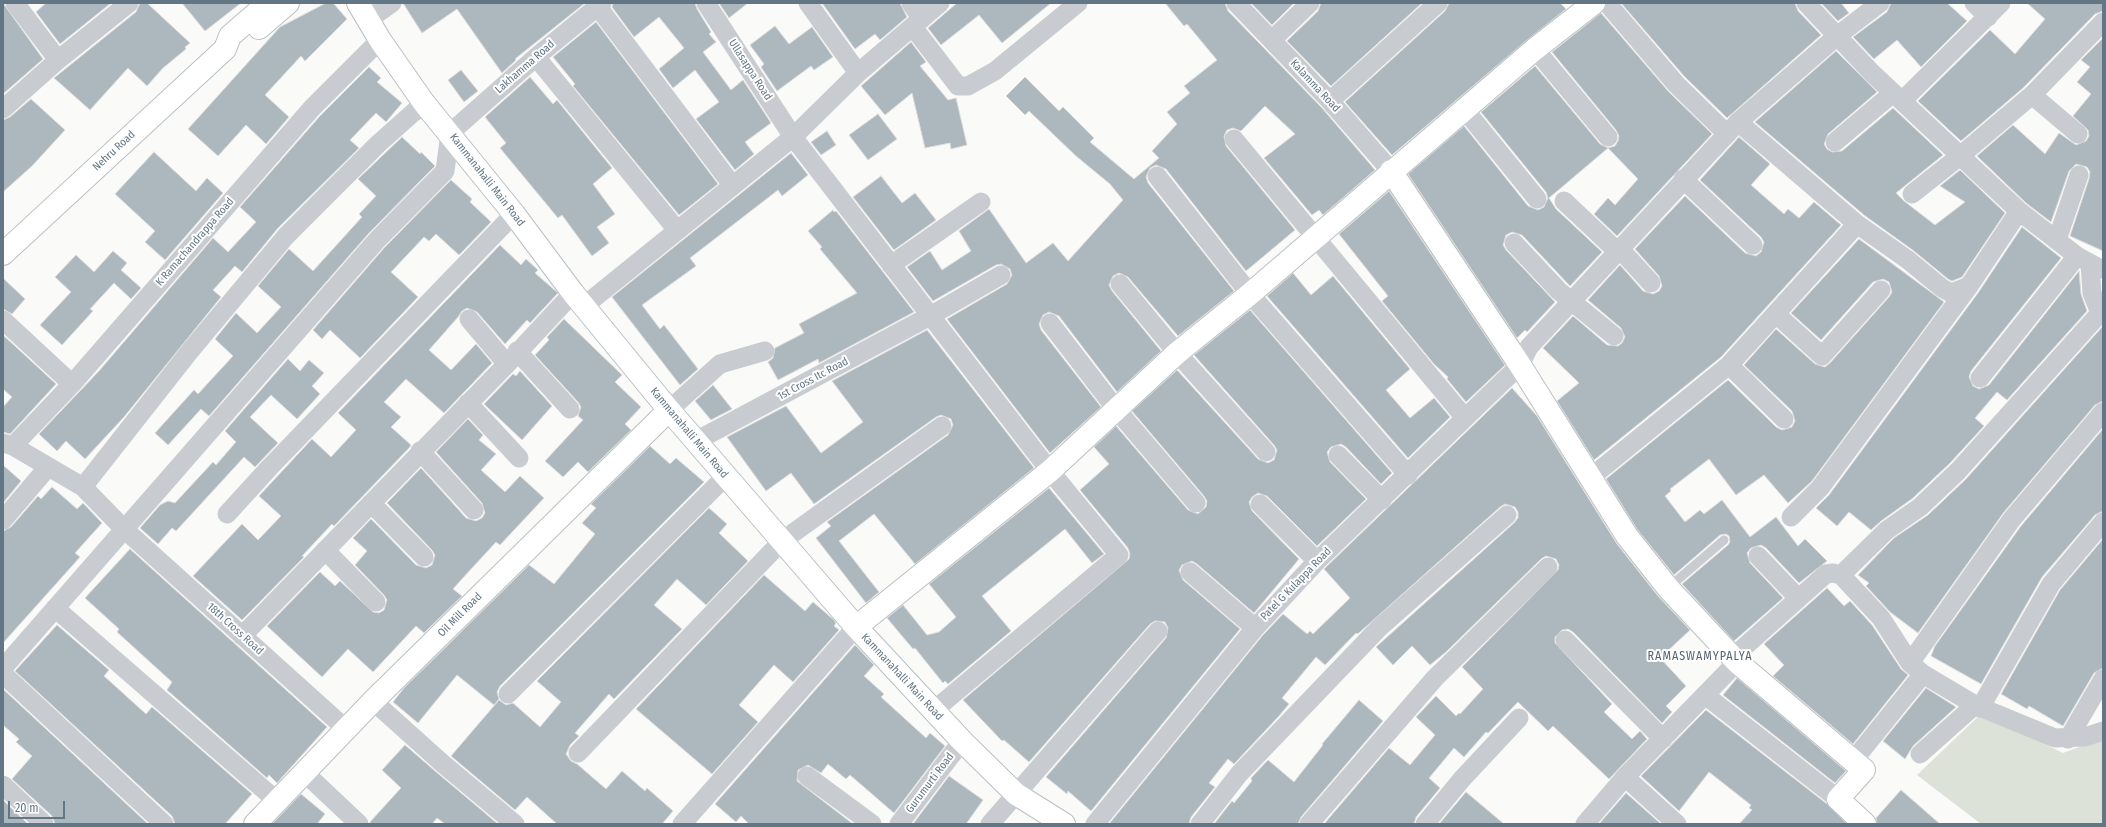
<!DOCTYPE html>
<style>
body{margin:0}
#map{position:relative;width:2106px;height:827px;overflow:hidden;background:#fafaf8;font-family:"Fira Sans Condensed",sans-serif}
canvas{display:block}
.frame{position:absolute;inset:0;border:4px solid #627686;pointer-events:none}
.scale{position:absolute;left:8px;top:801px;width:57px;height:18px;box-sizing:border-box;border:2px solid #627686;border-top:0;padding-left:5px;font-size:12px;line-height:14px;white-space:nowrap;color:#627686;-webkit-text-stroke:3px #fff;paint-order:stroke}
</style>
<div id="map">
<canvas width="2106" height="827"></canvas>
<div class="frame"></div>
<div class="scale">20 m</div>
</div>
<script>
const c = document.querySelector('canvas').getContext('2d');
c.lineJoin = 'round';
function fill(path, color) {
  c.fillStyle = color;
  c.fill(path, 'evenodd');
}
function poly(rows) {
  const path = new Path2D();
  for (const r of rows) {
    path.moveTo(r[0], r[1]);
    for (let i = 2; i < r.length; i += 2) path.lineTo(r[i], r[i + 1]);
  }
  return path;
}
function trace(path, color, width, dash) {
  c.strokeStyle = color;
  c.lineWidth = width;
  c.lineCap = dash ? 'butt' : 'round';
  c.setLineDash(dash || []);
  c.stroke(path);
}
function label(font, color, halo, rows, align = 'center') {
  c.font = font + ' "Fira Sans Condensed",sans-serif';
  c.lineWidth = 4;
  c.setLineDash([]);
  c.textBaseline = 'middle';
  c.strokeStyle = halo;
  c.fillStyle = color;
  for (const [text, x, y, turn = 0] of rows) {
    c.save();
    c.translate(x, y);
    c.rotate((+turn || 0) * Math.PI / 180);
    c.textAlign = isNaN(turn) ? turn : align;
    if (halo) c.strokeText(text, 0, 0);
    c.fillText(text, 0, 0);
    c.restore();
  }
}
const green = poly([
 [1982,713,2063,753,2103,738,2103,824,1981,824,1917,775]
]);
const building = poly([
 [3,3,43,59,3,94,3,3],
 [46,3,111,3,60,44,36,12,46,3],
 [140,3,147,3,190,43,185,47,186,49,163,68,147,86,128,68,90,110,54,78,136,12,140,3],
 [182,3,241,3,205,31,182,3],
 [326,3,333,3,347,19,305,61,301,56,265,95,289,117,266,144,246,125,218,156,188,129,280,27,326,3],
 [403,3,585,3,515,59,516,60,502,73,457,9,422,33,403,3],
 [613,3,695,3,697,9,711,32,709,34,716,42,703,52,731,90,743,80,771,123,745,142,754,154,735,170,696,119,719,102,695,70,673,88,659,69,684,48,659,17,634,37,612,7,613,3],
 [719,3,748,3,729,18,719,3],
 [822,3,900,3,907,17,880,40,875,34,855,49,822,3],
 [957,3,1051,3,1002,43,979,15,941,45,928,28,957,3],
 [1165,3,1225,3,1228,11,1322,108,1375,170,1323,215,1319,210,1312,215,1264,158,1295,134,1265,106,1241,131,1233,128,1227,130,1224,136,1226,146,1295,230,1246,271,1166,169,1156,165,1150,168,1146,177,1148,183,1234,291,1178,336,1128,277,1119,273,1113,276,1109,285,1112,291,1161,351,1117,392,1059,316,1049,312,1043,315,1039,324,1041,330,1101,407,1050,453,947,319,1007,284,1012,275,1010,269,1001,264,996,265,933,301,907,267,930,251,942,270,971,251,959,231,989,209,1026,263,1053,243,1068,261,1123,200,1110,184,1076,156,1029,111,1025,115,1006,96,1025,77,1059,111,1063,107,1094,138,1090,142,1134,179,1159,158,1152,151,1177,124,1167,112,1190,93,1184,86,1217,60,1187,24,1184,26,1165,3],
 [1251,3,1294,3,1272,25,1251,3],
 [1321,3,1422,3,1331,86,1287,41,1318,11,1321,3],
 [1449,3,1560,3,1566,9,1527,40,1392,155,1345,102,1445,11,1449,3],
 [1621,3,1795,3,1798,11,1821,35,1727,118,1684,76,1621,3],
 [1821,3,1841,3,1849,13,1838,21,1821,3],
 [1891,3,1947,3,1967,21,1921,67,1897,40,1874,59,1853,37,1887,12,1891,3],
 [2027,3,2103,3,2103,11,2095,14,2023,88,1961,141,1918,101,1990,30,2015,54,2045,19,2027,3],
 [1601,13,1668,91,1712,134,1617,236,1594,214,1608,198,1615,205,1638,179,1608,148,1615,146,1618,141,1619,136,1616,130,1552,52,1601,13],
 [596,22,718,184,679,215,573,86,575,84,553,57,596,22],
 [775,26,789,44,812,27,833,57,814,70,811,66,777,91,761,67,764,64,750,45,775,26],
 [2103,38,2103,251,2070,236,2089,179,2090,172,2087,167,2076,164,2069,171,2051,222,2026,203,1977,156,2013,125,2045,154,2059,133,2076,145,2086,141,2089,136,2088,130,2073,116,2091,94,2077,82,2090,67,2081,60,2103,38],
 [911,42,926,62,920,66,948,100,956,98,967,145,951,149,950,143,925,148,912,93,885,115,861,86,911,42],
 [1836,51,1877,92,1828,134,1824,144,1827,149,1832,152,1842,151,1893,108,1943,155,1896,193,1904,201,1935,225,1965,202,1940,186,1960,170,2005,213,1962,277,1952,281,1948,279,1914,251,1864,215,1755,122,1836,51],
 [1535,66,1600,144,1608,148,1549,198,1556,209,1602,252,1570,286,1522,235,1512,232,1506,235,1503,245,1506,250,1555,302,1527,332,1525,330,1517,338,1408,174,1464,126,1528,206,1538,210,1544,207,1548,198,1546,192,1481,112,1535,66],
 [369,67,381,78,377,82,402,103,386,122,376,113,350,140,359,148,278,228,242,272,235,266,213,290,221,297,124,417,85,459,66,441,57,451,39,434,99,371,213,238,228,252,256,222,240,207,320,116,369,67],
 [461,70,478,91,464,102,448,80,461,70],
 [530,77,553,104,557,100,612,168,593,184,615,214,597,227,609,243,592,256,562,215,558,218,500,148,506,143,485,117,530,77],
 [31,99,65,130,32,166,3,192,3,120,10,117,31,99],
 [878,114,897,139,868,160,849,135,878,114],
 [827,131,836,145,821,155,811,142,827,131],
 [402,137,420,154,421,152,435,166,369,233,209,416,201,409,168,445,155,433,194,390,198,394,233,356,215,339,236,313,257,333,281,307,258,286,289,249,313,271,362,217,359,214,376,196,358,179,402,137],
 [1739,137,1770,164,1751,185,1784,214,1788,209,1799,218,1814,202,1841,225,1721,357,1594,460,1557,401,1579,383,1543,348,1573,316,1607,345,1618,346,1622,343,1625,337,1621,328,1588,300,1620,265,1643,291,1653,294,1659,291,1662,286,1659,276,1635,249,1685,196,1745,253,1756,256,1761,252,1764,242,1761,237,1700,180,1739,137],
 [154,152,196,191,207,178,223,193,165,260,145,242,155,231,115,194,154,152],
 [791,153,808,175,782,196,778,190,690,258,696,266,642,305,660,329,664,325,698,369,680,385,612,297,791,153],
 [881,176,902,203,915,193,936,220,894,250,853,197,881,176],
 [451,180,472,199,470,202,491,222,459,255,436,234,429,241,424,237,391,272,418,297,360,358,330,330,322,339,313,330,385,247,451,180],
 [1389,191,1505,365,1466,402,1447,379,1448,377,1434,364,1382,301,1388,296,1339,234,1389,191],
 [833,210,834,212,836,211,914,312,819,363,818,359,778,380,768,362,773,358,775,348,804,333,799,324,857,293,820,249,822,247,808,231,833,210],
 [2022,227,2061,258,1971,371,1969,377,1973,386,1979,389,1989,385,2079,271,2081,294,2087,311,2007,400,1997,392,1975,418,1984,426,1950,463,1913,498,1881,521,1871,530,1849,512,1837,526,1816,508,1829,495,1978,293,2022,227],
 [1859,239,1944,302,1812,481,1788,503,1764,475,1736,495,1709,459,1670,489,1671,491,1665,496,1685,522,1700,510,1704,514,1722,500,1750,537,1776,517,1798,546,1805,539,1827,561,1799,583,1766,548,1761,545,1751,548,1747,553,1750,563,1783,598,1734,641,1682,584,1728,545,1730,542,1729,536,1726,534,1720,535,1674,575,1637,529,1606,479,1728,380,1776,427,1782,430,1792,427,1795,421,1792,411,1744,365,1776,329,1815,364,1825,367,1830,363,1889,297,1892,292,1889,282,1883,279,1873,282,1821,340,1791,313,1859,239],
 [500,245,521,265,526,259,538,270,535,273,558,293,530,323,527,320,505,344,477,312,467,308,462,311,458,317,429,350,451,370,476,344,492,363,444,413,406,379,384,402,401,417,391,427,411,445,409,448,334,526,332,524,302,556,304,557,242,620,193,576,242,524,258,540,281,516,259,496,312,439,331,457,356,430,338,413,500,245],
 [113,251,127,263,121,270,141,288,131,299,114,283,90,309,93,311,62,345,40,325,71,292,55,277,76,255,94,272,113,251],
 [1293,273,1311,295,1333,276,1410,369,1386,390,1410,418,1434,398,1450,417,1408,458,1267,296,1293,273],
 [3,278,25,299,12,314,3,309,3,278],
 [1250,310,1392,473,1381,484,1346,447,1341,444,1331,447,1327,452,1330,462,1366,499,1317,546,1267,496,1258,493,1252,497,1249,502,1252,511,1299,559,1254,613,1197,564,1192,561,1182,565,1179,570,1183,580,1240,629,1091,811,1068,791,1067,794,1046,777,1166,638,1168,628,1165,622,1155,621,1150,624,1029,762,1004,740,1002,741,963,700,1129,559,1130,554,1128,548,1080,490,1109,464,1094,447,1116,426,1188,510,1198,514,1206,507,1207,501,1204,496,1132,411,1177,370,1258,459,1268,463,1274,460,1277,450,1274,445,1194,355,1250,310],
 [564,319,622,375,615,382,641,407,625,424,631,430,588,472,578,462,563,477,545,461,583,420,578,416,581,407,578,402,535,355,549,340,547,337,564,319],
 [2103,326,2103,401,2095,405,2004,512,1918,633,1890,612,1866,586,1869,583,1858,575,1894,538,1928,515,1966,479,2103,326],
 [927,330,1034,468,915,564,874,514,839,541,879,592,866,603,816,538,831,526,827,522,948,435,953,425,951,419,941,415,936,417,814,504,791,473,766,491,727,437,786,406,821,453,863,422,832,381,927,330],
 [3,335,56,384,10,434,3,432,3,407,12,397,3,389,3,335],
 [288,359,300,371,309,360,324,373,312,386,320,394,297,419,271,395,250,417,278,443,255,467,244,457,176,531,172,528,158,544,140,528,160,505,168,501,175,503,213,462,216,465,236,442,225,431,288,359],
 [520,371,552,406,522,440,484,404,513,374,516,376,520,371],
 [713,385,732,409,711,420,695,401,713,385],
 [1512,388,1537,416,1617,544,1658,596,1690,630,1660,658,1686,686,1666,706,1672,712,1662,723,1573,632,1568,629,1562,630,1555,637,1555,643,1612,704,1604,712,1632,739,1640,731,1647,739,1609,779,1553,726,1548,731,1518,702,1488,733,1486,732,1464,757,1454,748,1429,778,1440,788,1416,817,1414,824,1324,824,1389,748,1410,765,1435,735,1416,717,1436,696,1456,716,1459,713,1460,714,1483,689,1462,667,1558,570,1559,565,1556,559,1546,556,1541,559,1446,652,1430,665,1412,646,1393,665,1376,647,1514,523,1518,518,1518,512,1515,507,1505,504,1500,507,1360,632,1357,634,1356,633,1325,665,1316,657,1282,698,1289,704,1278,717,1234,764,1228,759,1209,783,1215,787,1191,817,1189,824,1109,824,1263,635,1283,614,1307,634,1310,631,1313,634,1350,598,1324,569,1512,388],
 [468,419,483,435,479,440,496,454,481,470,505,492,520,476,544,498,500,545,496,542,461,580,453,589,462,596,424,633,416,626,373,672,348,649,322,677,267,626,320,572,335,586,340,581,373,612,379,613,384,610,387,600,384,595,355,565,367,551,353,538,371,519,416,565,426,568,432,565,435,555,432,550,387,503,421,468,466,518,476,521,482,518,485,513,482,503,436,452,468,419],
 [2103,429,2103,511,2095,515,2042,577,1981,684,1931,656,1935,646,2021,526,2103,429],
 [650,446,670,464,676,458,704,482,500,686,497,692,499,699,494,705,457,675,418,723,393,702,404,688,529,565,554,584,595,534,582,523,596,508,591,504,650,446],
 [3,465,21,481,3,503,3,465],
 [52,487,77,509,83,503,102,523,75,553,80,557,3,643,3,531,11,527,38,496,41,499,52,487],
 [1049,488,1104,554,1092,563,1065,529,982,596,1011,631,948,684,945,681,943,683,915,648,913,649,887,618,903,605,927,635,939,632,956,617,929,584,1049,488],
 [709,508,727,524,719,533,748,561,706,605,677,579,654,605,682,629,614,699,609,694,575,733,579,736,570,745,566,754,571,761,577,764,606,789,622,771,645,791,647,788,673,811,662,824,557,824,527,797,515,810,451,756,499,700,506,705,513,703,540,727,561,702,537,681,709,508],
 [2103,539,2103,668,2094,673,2063,726,2029,706,2027,709,2001,694,2060,590,2103,539],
 [130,549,327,727,277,783,269,775,267,778,167,690,172,682,117,632,119,629,85,598,130,549],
 [764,575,805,611,813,602,834,620,836,623,834,626,839,630,793,682,774,665,739,705,758,722,712,774,636,709,764,575],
 [1827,588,1844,606,1850,601,1872,625,1901,669,1908,675,1853,744,1773,676,1784,665,1764,644,1827,588],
 [57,625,109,670,104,676,146,714,152,707,252,794,225,824,175,824,172,816,15,671,57,625],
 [855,645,874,665,864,676,884,694,881,697,926,738,930,733,945,746,894,813,850,775,846,779,828,764,821,773,808,765,798,770,797,781,853,824,749,824,741,816,736,822,715,804,855,645],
 [1737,678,1846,771,1835,783,1723,695,1737,678],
 [1926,688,1956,707,1913,746,1905,759,1883,741,1926,688],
 [3,689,148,824,55,824,52,816,12,779,32,756,16,742,19,739,3,725,3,689],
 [1359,700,1383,721,1301,817,1298,824,1214,824,1232,801,1234,803,1252,781,1251,778,1268,760,1294,782,1323,745,1322,744,1359,700],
 [1706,710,1827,804,1847,824,1739,824,1752,810,1749,808,1751,805,1709,772,1679,811,1641,776,1706,710],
 [405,745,435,771,498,824,445,824,437,818,432,824,370,824,370,822,401,788,382,770,405,745],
 [949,776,983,800,966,824,913,824,949,776],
 [1901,790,1940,824,1877,824,1876,818,1901,790],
 [1466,792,1504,824,1439,824,1466,792],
 [1626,793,1661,824,1599,824,1626,793],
 [301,794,325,814,317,824,272,824,301,794],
 [3,800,28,824,3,824,3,800]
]);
const lane = poly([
 [1668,588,1724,540]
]);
const street = poly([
 [15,3,58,60],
 [706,3,793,137,1050,471,1119,555,933,711],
 [808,3,858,73],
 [911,3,922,19],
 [1236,3,1330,101,1391,171],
 [1607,3,1676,84,1727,134],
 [1806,3,1872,73,2019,211,2077,256,2101,269],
 [1974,3,1988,17],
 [598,7,733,186],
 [368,20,392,3],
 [913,27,958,86,968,86,995,71,1078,3],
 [1272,40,1310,3],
 [1535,49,1608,137],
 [536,57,677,230],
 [2032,95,2078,134],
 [1330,101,1438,3],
 [1902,101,2001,3],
 [3,109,58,60,129,3],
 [1465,110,1537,199],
 [1738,122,1857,224,1908,260,1942,288,1951,293,1969,286,2019,211],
 [1234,139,1465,418],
 [1835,142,1893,93],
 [1157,176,1250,294,1408,475],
 [1683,179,1753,245],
 [1912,194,1960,156,2032,95,2103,22],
 [1564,201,1617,251],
 [2057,240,2079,175],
 [1514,243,1559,291,1614,336],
 [1619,248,1651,283],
 [891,265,981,202],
 [1120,284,1177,353,1266,452],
 [584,306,793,137,858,73,940,3],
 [1776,314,1822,356,1881,290],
 [469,319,507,364],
 [3,320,72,384],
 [1050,323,1116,409,1196,503],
 [517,351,570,409],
 [1729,365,1784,419],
 [1980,378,2077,256],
 [468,403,519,458],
 [669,410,720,364,765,351],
 [696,441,930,316,1001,275],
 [3,443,13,446,83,487,124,529,346,729],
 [13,446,72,384,312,108,380,40],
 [420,451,474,510],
 [1338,455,1382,500],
 [1590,478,1729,365,1857,224],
 [83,487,190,351,286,236,378,144,424,103],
 [371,503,424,557],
 [1260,504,1317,561],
 [227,514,269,468,514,214],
 [1791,517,1820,488,1969,286],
 [3,520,48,467],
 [325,550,376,602],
 [1758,556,1798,598],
 [1190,572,1255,628],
 [1841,575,1887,530,1920,507,1958,471,2100,313,2092,293,2090,264],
 [55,608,277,801],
 [242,636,507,364,573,293],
 [1565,640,1663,739],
 [1733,657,1826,574,1833,573,1841,575,1881,618,1910,663,1923,674,1975,705,2055,738,2085,737,2103,731],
 [1910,663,2012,519,2103,412],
 [3,668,377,240,445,171,450,133,536,57,602,3],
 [3,674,164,824],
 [508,694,726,476],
 [1705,695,1838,799],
 [373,701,442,763,515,824],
 [1980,708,2051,584,2103,522],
 [2068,739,2103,679],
 [578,753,782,541,942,426],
 [1920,754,1975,705],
 [1853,761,1923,674],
 [305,773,359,824],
 [807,776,872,824],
 [1625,777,1677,824],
 [3,785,44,824],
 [682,824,856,627],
 [899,824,962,741],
 [990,824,1158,631],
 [1095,824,1255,628,1317,561,1520,365,1529,347,1738,122,1837,36,1880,3],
 [1200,824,1239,774,1379,628,1507,515],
 [1309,824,1435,678,1548,567],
 [1425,824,1462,779,1519,718],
 [1585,824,1625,777,1737,662]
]);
const secondary = poly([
 [358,3,380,40,424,103,514,214,573,293,669,410,782,541,856,627,962,741,1016,794,1064,824],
 [259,28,288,3],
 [1391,171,1520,365,1627,536,1668,588,1737,662,1864,770,1838,799,1865,824],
 [3,254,225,49,230,36,268,3],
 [856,627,1050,471,1177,353,1250,294,1535,49,1594,3],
 [255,824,373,701,669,410]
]);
const streetNames = [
 ["Lakhamma Road",525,67,-41],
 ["Ullasappa Road",750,70,57],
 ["Kalamma Road",1315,86,47],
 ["Nehru Road",114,151,-43],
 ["Kammanahalli Main Road",487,180,52],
 ["K Ramachandrappa Road",195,242,-49],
 ["1st Cross Itc Road",813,379,-28],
 ["Kammanahalli Main Road",689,433,50],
 ["Patel G Kulappa Road",1296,584,-46],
 ["Oil Mill Road",460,615,-45],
 ["18th Cross Road",235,629,42],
 ["Kammanahalli Main Road",902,677,47],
 ["Gurumurti Road",930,783,-53]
];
const neighbourhoodNames = [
 ["RAMASWAMYPALYA",1700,657]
];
fill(green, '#dce2d8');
fill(building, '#adb7be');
trace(building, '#dcdcda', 1);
trace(secondary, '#b9c0c5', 24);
trace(lane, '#c8ccd0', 9);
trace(street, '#c8ccd0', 19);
trace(secondary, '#fff', 22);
label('11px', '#627686', '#fff', streetNames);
c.letterSpacing = '1px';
label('12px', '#556470', '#fff', neighbourhoodNames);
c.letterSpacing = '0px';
</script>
